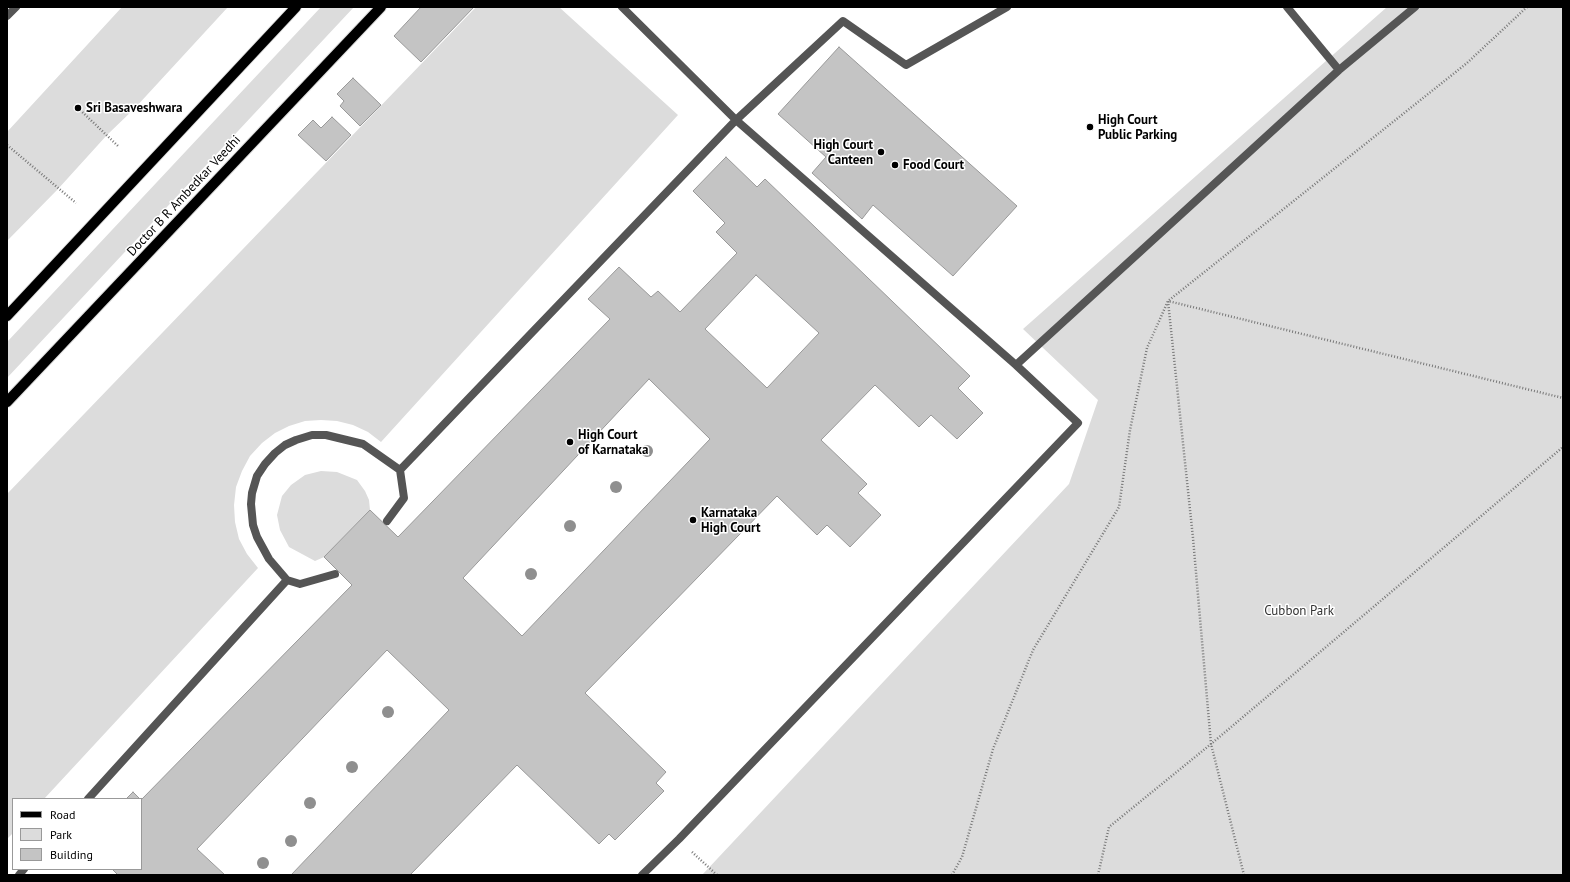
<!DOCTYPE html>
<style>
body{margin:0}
#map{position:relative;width:1570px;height:882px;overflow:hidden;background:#fff;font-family:"PT Sans",sans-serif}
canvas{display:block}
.frame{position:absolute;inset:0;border:8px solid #000;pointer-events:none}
.legend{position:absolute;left:12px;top:798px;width:130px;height:72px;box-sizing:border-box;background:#fff;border:1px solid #999;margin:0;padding:5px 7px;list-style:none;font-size:12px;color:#000}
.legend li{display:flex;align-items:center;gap:8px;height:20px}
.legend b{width:20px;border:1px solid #999}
</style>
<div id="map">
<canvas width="1570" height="882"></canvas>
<div class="frame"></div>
<ul class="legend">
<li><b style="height:5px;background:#000"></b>Road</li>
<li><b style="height:11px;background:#dcdcdc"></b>Park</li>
<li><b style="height:11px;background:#c4c4c4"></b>Building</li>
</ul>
</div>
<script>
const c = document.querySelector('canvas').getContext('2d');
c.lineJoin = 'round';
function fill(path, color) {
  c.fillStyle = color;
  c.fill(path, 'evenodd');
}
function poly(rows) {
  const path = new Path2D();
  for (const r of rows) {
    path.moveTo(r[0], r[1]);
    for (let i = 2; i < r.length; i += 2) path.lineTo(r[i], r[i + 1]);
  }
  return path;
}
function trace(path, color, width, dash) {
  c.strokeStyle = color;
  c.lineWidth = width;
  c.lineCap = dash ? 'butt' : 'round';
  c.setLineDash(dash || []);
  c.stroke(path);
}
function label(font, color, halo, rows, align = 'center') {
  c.font = font + ' "PT Sans",sans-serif';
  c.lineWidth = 3;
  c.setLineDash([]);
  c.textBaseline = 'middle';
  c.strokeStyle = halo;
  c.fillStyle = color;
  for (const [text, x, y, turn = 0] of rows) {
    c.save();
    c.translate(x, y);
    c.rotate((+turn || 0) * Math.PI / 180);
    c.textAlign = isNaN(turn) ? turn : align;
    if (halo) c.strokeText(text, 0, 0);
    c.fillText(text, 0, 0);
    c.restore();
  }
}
const green = poly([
 [122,7,228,7,135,108,107,135,58,189,7,241,7,132],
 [321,7,354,7,7,378,7,342],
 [476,7,559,7,678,115,381,442,368,432,353,425,337,421,321,420,305,421,289,426,275,433,262,443,250,456,242,471,236,487,234,505,235,522,239,539,247,554,258,568,44,799,13,799,13,833,7,839,7,494],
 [1387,7,1563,7,1563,875,702,875,1069,484,1098,400,1023,329],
 [321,471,337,472,357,480,365,491,369,500,370,510,324,557,315,561,289,547,280,530,277,515,282,496,291,485,305,475]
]);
const building = poly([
 [421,7,474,7,421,62,394,36,421,7],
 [839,47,1017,206,953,276,873,205,862,219,812,173,826,157,778,114,839,47],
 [353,78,381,105,360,126,340,106,344,101,337,94,353,78],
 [332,117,351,135,326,161,298,135,313,120,321,128,332,117],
 [726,157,757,187,765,179,970,376,958,388,983,413,957,439,931,415,919,427,875,385,821,440,867,484,858,493,881,515,850,547,827,525,817,535,777,496,585,693,666,772,656,783,664,791,615,840,609,834,599,844,517,765,410,875,291,875,449,710,387,650,197,849,225,875,118,875,112,869,141,869,141,800,352,585,324,557,370,510,398,537,610,319,588,299,619,267,651,297,658,291,680,312,737,253,716,232,725,223,693,191,726,157],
 [756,275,819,333,767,388,705,329,756,275],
 [649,379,710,439,522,636,463,578,649,379],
 [133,792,140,799,126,799,133,792]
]);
const path = poly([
 [78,108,118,146],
 [7,145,76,203],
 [692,852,717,875],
 [952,875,962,857,993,749,1033,650,1119,507,1130,430,1147,348,1168,301,1467,63,1527,7],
 [1098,875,1109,827,1211,744,1563,447],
 [1244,875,1211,744,1193,538,1168,301,1563,398]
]);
const service = poly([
 [622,7,736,120,1016,365,1078,423,679,839,642,875],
 [1287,7,1339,70],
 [7,16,16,7],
 [1016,365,1339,70,1415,7],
 [387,521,404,498,400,470,736,120,843,21,906,65,1007,7],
 [287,580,269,559,257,537,253,525,251,504,252,493,257,476,265,464,275,453,285,445,296,440,312,435,326,435,363,444,400,470],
 [88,799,287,580,300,584,335,574],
 [19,875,24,869]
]);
const primary = poly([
 [7,316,296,7],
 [7,402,381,7]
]);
const trees = [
 [647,451],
 [616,487],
 [570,526],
 [531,574],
 [388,712],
 [352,767],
 [310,803],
 [291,841],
 [263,863]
];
const markers = [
 [78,108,4,"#000"],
 [1090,127,4,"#000"],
 [881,152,4,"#000"],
 [895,165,4,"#000"],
 [570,442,4,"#000"],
 [693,520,4,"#000"]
];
const poiNames = [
 ["Sri Basaveshwara",86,108],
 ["High Court",1098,120],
 ["Public Parking",1098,135],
 ["High Court",873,145,"right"],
 ["Canteen",873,160,"right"],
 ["Food Court",903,165],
 ["High Court",578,435],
 ["of Karnataka",578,450],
 ["Karnataka",701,513],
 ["High Court",701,528]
];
const streetNames = [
 ["Doctor B R Ambedkar Veedhi",184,196,-47]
];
const parkNames = [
 ["Cubbon Park",1299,611]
];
fill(green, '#dcdcdc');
fill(building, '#c4c4c4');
trace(building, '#999', 1);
trace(primary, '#dbdbdb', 12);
trace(path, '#777', 2.5, [1, 2]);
trace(service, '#555', 8);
trace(primary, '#000', 10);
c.fillStyle = '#8f8f8f';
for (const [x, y] of trees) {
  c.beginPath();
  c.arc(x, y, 6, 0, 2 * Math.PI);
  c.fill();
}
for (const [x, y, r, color] of markers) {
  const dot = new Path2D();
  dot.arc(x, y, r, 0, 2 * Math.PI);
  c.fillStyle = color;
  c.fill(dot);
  trace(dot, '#fff', 1.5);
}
label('bold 13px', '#000', '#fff', poiNames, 'left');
label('13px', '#000', '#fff', streetNames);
label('13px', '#333', '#fff', parkNames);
</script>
